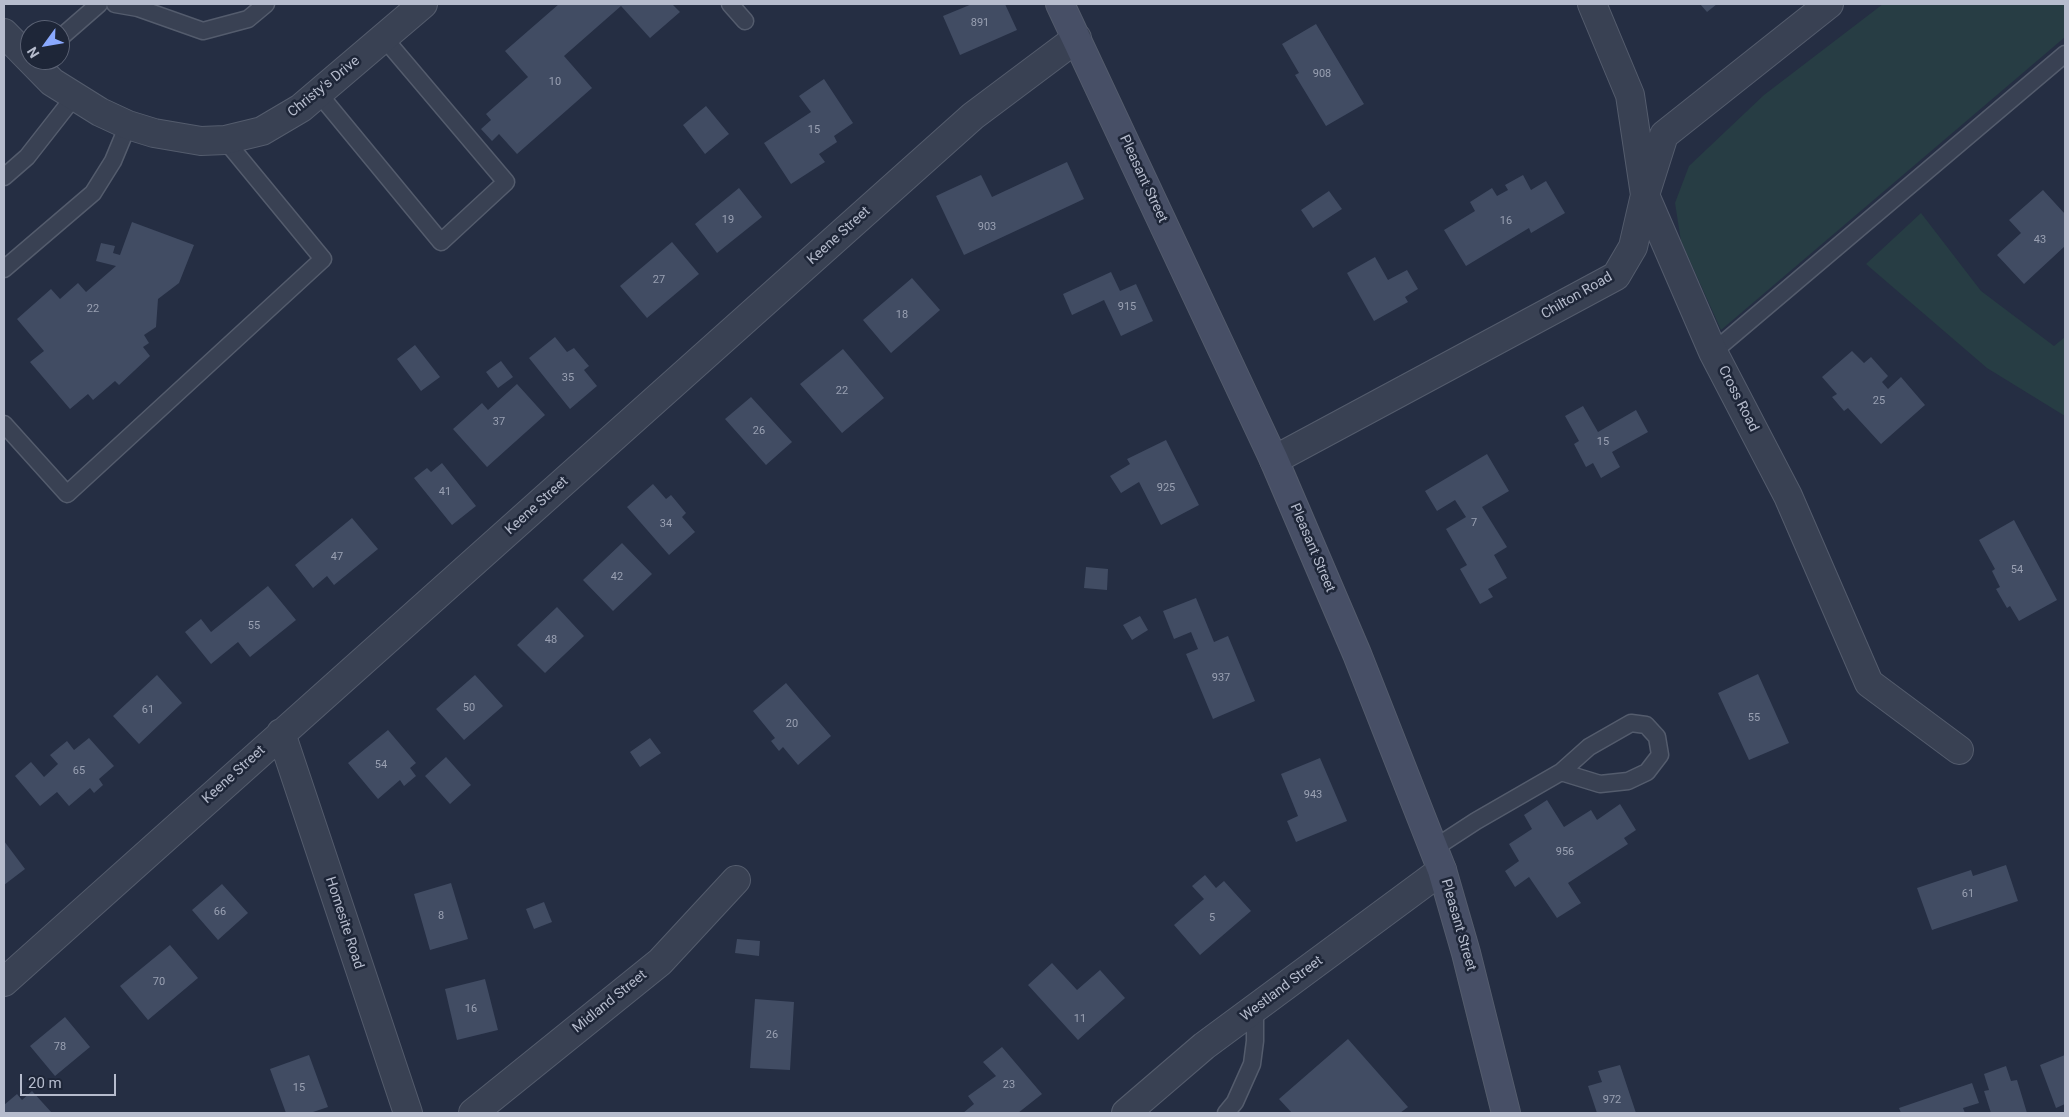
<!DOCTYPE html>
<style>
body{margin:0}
#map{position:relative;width:2069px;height:1117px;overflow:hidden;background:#252e43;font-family:Roboto,sans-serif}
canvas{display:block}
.frame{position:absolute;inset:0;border:5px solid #b6bccd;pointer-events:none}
.north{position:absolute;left:20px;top:20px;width:50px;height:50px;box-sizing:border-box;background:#1e2638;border:1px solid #5b6274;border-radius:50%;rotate:238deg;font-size:14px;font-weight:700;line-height:20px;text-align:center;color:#b6bccd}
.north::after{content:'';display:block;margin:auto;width:18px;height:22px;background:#8aa9fe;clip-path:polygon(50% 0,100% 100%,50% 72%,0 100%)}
.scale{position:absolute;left:20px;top:1074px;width:96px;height:22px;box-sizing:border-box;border:2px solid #b6bccd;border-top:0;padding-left:6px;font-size:15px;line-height:18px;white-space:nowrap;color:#b6bccd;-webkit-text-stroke:4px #1e2638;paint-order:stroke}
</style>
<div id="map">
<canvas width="2069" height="1117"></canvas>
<div class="frame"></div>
<div class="north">N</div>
<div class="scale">20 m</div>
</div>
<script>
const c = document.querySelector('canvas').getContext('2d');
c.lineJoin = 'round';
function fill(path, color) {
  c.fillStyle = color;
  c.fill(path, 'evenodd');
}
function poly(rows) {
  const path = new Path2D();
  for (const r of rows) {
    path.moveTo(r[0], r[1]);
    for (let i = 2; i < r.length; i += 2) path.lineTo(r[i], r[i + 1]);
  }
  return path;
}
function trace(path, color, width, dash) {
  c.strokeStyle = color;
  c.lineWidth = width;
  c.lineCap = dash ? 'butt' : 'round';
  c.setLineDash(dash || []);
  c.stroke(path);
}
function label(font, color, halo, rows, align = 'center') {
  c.font = font + ' Roboto,sans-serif';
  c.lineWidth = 5;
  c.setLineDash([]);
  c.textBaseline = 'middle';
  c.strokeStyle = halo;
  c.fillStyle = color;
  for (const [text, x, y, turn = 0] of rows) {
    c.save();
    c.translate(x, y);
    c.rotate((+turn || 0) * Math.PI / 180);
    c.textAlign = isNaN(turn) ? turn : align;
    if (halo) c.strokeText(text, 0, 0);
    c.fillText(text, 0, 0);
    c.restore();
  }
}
const green = poly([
 [1883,4,2065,4,2065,37,1721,330,1681,241,1675,203,1689,166,1764,95],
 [1921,213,1981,291,2054,346,2065,337,2065,416,1987,368,1866,264]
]);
const building = poly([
 [559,4,672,4,680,12,650,38,621,6,564,56,592,88,517,154,499,134,492,141,481,129,491,120,486,114,528,77,505,51],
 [972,4,1005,4,1017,30,960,55,943,16],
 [1700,4,1717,4,1707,12],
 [1316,24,1364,104,1326,126,1295,75,1299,73,1282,44],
 [824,79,853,123,834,136,837,142,819,154,825,162,791,184,764,143,811,112,799,96],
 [706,106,729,134,705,154,683,125],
 [1067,162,1084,199,964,255,936,196,981,175,992,197],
 [1523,175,1531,190,1546,181,1565,213,1531,233,1529,228,1466,266,1444,230,1475,211,1470,202,1492,188,1497,196,1508,190,1505,185],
 [739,188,762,217,717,253,695,224],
 [2043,190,2065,214,2065,246,2024,284,1997,255,2021,233,2009,220],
 [1329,191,1342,209,1313,228,1301,210],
 [132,222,194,245,179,283,158,299,156,327,144,335,149,343,143,347,150,356,119,385,115,381,93,400,88,394,70,409,30,362,44,351,17,319,51,289,60,299,78,283,86,292,116,266,96,261,101,243,115,246,113,253,120,255],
 [672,242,699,274,647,318,620,286],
 [1375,257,1388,280,1407,270,1418,289,1405,297,1408,302,1374,321,1347,273],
 [1111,272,1120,291,1136,284,1153,321,1121,336,1104,300,1072,315,1063,294],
 [912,278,940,310,891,353,863,320],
 [555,337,567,352,574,348,589,366,584,370,597,386,570,409,529,358],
 [415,345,440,377,421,391,397,359],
 [843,349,884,398,842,433,800,384],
 [1852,351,1864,363,1871,357,1888,376,1882,382,1888,389,1901,377,1925,405,1881,444,1848,408,1844,411,1832,397,1837,394,1822,377],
 [501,361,513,377,498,388,486,372],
 [517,384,545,415,487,467,453,429,482,403,488,410],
 [751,397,792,442,766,465,725,419],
 [1583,406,1598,432,1636,410,1648,432,1612,452,1620,467,1601,478,1593,463,1586,467,1574,444,1579,441,1565,416],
 [1166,440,1199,505,1161,525,1139,482,1121,493,1110,476,1130,464,1127,459],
 [1487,454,1509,491,1482,507,1507,547,1494,555,1507,578,1488,589,1493,597,1480,604,1460,569,1467,565,1446,529,1466,517,1455,500,1437,511,1425,491],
 [442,463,476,506,452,525,414,478,427,468,431,472],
 [653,484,666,499,671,495,686,513,682,517,695,532,669,555,627,507],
 [352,518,378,549,334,585,327,576,313,588,295,565],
 [2014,520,2057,600,2019,621,2010,606,2007,608,1996,589,2000,587,1992,571,1995,569,1979,540],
 [622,543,652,574,613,611,583,580],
 [1086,567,1108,569,1107,590,1084,588],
 [268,586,296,620,250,657,238,642,211,664,185,632,201,619,211,632],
 [1196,598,1214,642,1228,636,1255,701,1213,719,1186,654,1198,649,1191,632,1174,639,1163,611],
 [557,607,584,636,545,673,517,645],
 [1140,616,1148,630,1132,640,1123,625],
 [1758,674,1789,743,1749,760,1718,693],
 [157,675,182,703,139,744,113,716],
 [475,675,503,706,464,740,436,709],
 [786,683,831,736,798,765,783,747,779,751,771,741,775,738,753,711],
 [388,730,416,763,410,768,416,776,404,786,400,780,378,799,348,763],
 [89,738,114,766,99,779,103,785,94,793,90,788,69,806,57,792,40,806,15,776,31,762,44,777,58,764,50,755,67,741,74,750],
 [650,738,661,753,640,767,630,752],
 [446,757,471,785,450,804,425,776],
 [1320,758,1347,821,1296,842,1287,821,1298,816,1281,774],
 [1547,800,1564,827,1591,810,1597,820,1620,804,1636,830,1624,838,1628,844,1568,883,1581,903,1557,918,1529,877,1515,887,1505,871,1519,861,1509,844,1532,829,1524,815],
 [4,841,25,869,4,885],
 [2006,865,2018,901,1932,930,1917,888,1971,870,1973,876],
 [1205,875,1216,888,1224,881,1251,911,1200,955,1174,925,1204,899,1192,886],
 [451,883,468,939,430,950,414,894],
 [222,884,248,913,218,940,192,910],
 [544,902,552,922,534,929,526,909],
 [737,939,760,941,759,956,735,953],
 [170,945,198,978,148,1020,120,986],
 [1052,963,1077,990,1100,970,1125,998,1078,1040,1028,985],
 [485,979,498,1030,457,1040,445,989],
 [755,999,794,1002,790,1070,750,1068],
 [65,1017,90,1047,55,1076,30,1046],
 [1348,1039,1408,1107,1400,1113,1292,1113,1279,1099],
 [1002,1047,1042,1094,1018,1113,963,1113,974,1104,968,1096,996,1076,983,1062],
 [309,1055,328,1107,310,1113,286,1113,270,1069],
 [2065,1055,2065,1104,2056,1108,2040,1065],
 [1620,1065,1636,1113,1597,1113,1588,1086,1602,1082,1598,1071],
 [2006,1066,2011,1081,2017,1080,2027,1113,1991,1113,1984,1091,1989,1090,1984,1074],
 [1972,1083,1979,1103,1963,1108,1965,1113,1901,1113,1899,1108],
 [32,1091,52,1113,4,1113,4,1105,17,1094,22,1100]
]);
const service = poly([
 [115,4,138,8,203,31,248,19,266,4],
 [730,4,745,21],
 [60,38,99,4],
 [319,94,441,242,506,182,384,38],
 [4,177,27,157,74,97],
 [4,269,93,193,113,161,128,125],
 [1713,352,2065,54],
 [4,424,67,494,323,259,225,140],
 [1433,849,1476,821,1561,772,1589,747,1631,723,1646,725,1657,737,1660,755,1647,772,1628,781,1600,784,1561,772],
 [1226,1113,1235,1102,1252,1064,1255,1041,1255,1009]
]);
const minor = poly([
 [1592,4,1630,95,1645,195,1713,352,1788,496,1869,683,1959,750],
 [4,33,52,82,100,112,128,125,154,133,201,141,225,140,262,131,301,108,423,4],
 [1274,460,1616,276,1633,247,1645,195,1664,135,1829,4],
 [281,733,408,1113],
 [4,982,973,116,1077,38],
 [473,1113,660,962,736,880],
 [1126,1113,1204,1046,1442,870]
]);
const secondary = poly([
 [1060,4,1274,460,1357,654,1442,870,1466,953,1506,1113]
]);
const numberNames = [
 ["891",980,23],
 ["908",1322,74],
 ["10",555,82],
 ["15",814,130],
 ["19",728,220],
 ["16",1506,221],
 ["903",987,227],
 ["43",2040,240],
 ["27",659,280],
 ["915",1127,307],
 ["22",93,309],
 ["18",902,315],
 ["35",568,378],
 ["22",842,391],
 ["25",1879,401],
 ["37",499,422],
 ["26",759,431],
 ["15",1603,442],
 ["925",1166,488],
 ["41",445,492],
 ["7",1474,523],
 ["34",666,524],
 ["47",337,557],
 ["54",2017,570],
 ["42",617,577],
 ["55",254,626],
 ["48",551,640],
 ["937",1221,678],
 ["50",469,708],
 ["61",148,710],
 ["55",1754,718],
 ["20",792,724],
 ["54",381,765],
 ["65",79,771],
 ["943",1313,795],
 ["956",1565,852],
 ["61",1968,894],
 ["66",220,912],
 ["8",441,916],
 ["5",1212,918],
 ["70",159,982],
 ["16",471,1009],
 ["11",1080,1019],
 ["26",772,1035],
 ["78",60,1047],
 ["23",1009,1085],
 ["15",299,1088],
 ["972",1612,1100]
];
const streetNames = [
 ["Christy's Drive",324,87,-39],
 ["Pleasant Street",1143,179,65],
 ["Keene Street",839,236,-42],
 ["Chilton Road",1577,296,-30],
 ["Cross Road",1738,399,63],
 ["Keene Street",537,506,-42],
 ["Pleasant Street",1312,548,67],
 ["Keene Street",234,775,-42],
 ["Homesite Road",344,923,72],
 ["Pleasant Street",1458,925,74],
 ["Westland Street",1282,989,-37],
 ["Midland Street",610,1002,-39]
];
fill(green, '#273d44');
fill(building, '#414c63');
trace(service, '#545c6d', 19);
trace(minor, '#545c6d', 30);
trace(secondary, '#545c6d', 30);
trace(service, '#394153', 16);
trace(minor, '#394153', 28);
trace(secondary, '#474f66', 28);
label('11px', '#99a0b2', null, numberNames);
label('14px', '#b6bccd', '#1e2638', streetNames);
</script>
